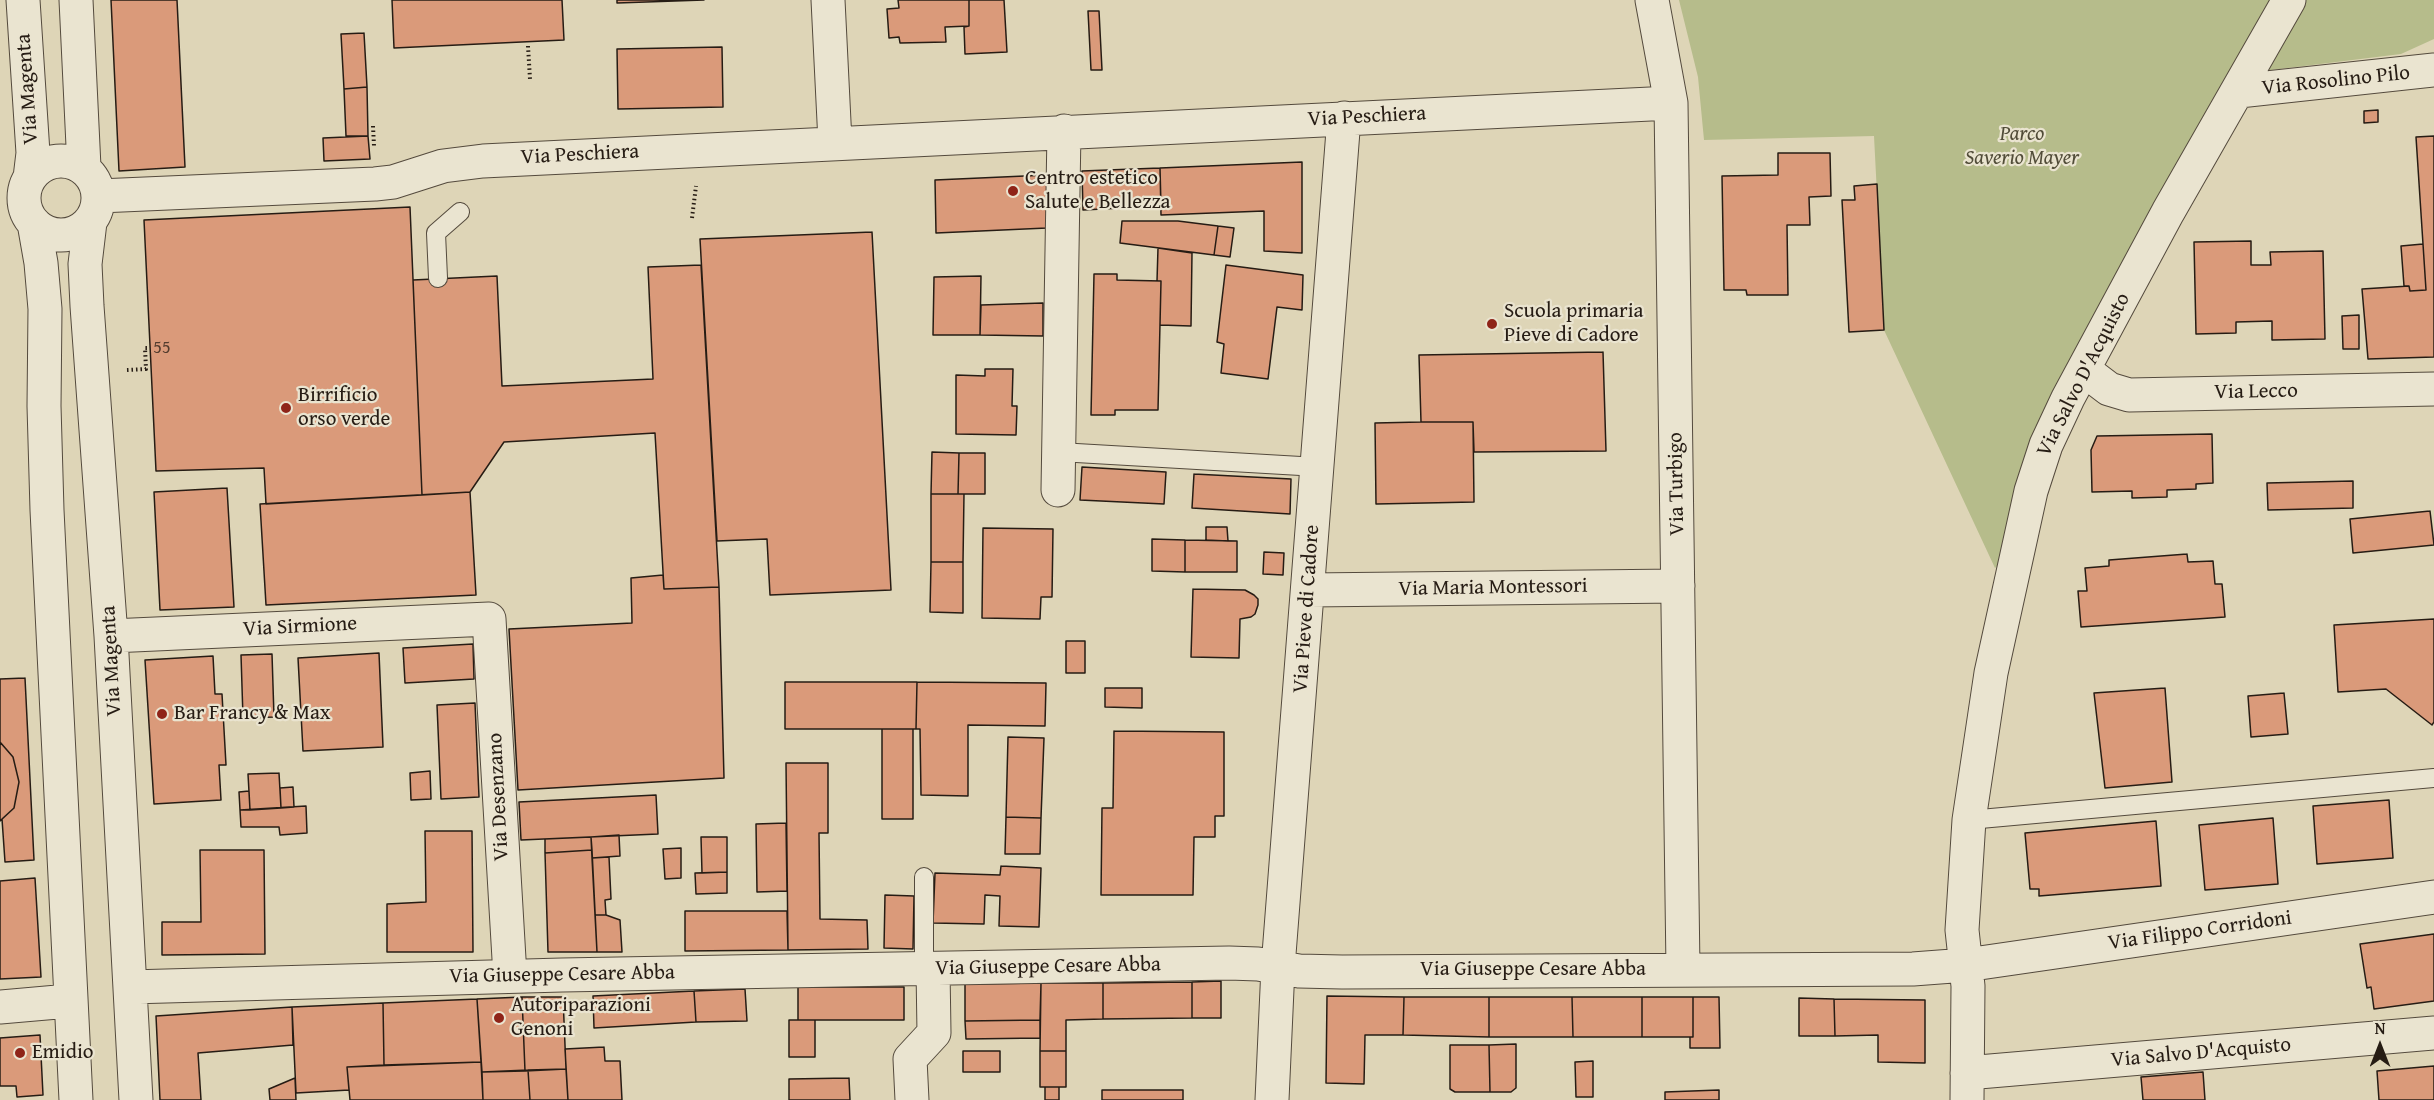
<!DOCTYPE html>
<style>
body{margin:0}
#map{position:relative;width:2434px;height:1100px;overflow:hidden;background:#ded5b7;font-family:"Gentium Book Plus",serif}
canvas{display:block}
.north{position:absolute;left:2350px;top:1016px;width:60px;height:60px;-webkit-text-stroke:4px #eae4d0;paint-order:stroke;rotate:0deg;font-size:16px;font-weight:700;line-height:24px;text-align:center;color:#261c14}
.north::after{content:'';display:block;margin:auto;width:21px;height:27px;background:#261c14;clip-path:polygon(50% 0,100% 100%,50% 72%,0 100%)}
</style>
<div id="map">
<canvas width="2434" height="1100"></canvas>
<div class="north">N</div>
</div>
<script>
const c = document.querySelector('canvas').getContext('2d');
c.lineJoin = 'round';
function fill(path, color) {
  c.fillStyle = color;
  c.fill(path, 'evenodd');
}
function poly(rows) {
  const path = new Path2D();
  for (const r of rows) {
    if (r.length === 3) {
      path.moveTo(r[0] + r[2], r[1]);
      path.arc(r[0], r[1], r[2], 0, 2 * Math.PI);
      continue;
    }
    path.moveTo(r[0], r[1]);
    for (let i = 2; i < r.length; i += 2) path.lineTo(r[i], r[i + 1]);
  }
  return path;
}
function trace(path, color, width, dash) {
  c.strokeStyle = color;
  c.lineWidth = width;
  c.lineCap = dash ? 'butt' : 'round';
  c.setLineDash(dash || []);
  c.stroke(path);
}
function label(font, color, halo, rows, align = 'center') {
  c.font = font + ' "Gentium Book Plus",serif';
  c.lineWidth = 4.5;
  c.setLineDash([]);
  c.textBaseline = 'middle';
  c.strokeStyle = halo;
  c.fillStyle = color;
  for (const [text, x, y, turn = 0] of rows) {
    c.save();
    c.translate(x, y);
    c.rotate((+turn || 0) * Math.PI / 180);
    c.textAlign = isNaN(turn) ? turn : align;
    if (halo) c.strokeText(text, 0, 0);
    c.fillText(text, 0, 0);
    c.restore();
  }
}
const green = poly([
 [1679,0,2434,0,2434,39,2401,54,2231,75,2001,562,1995,568,1884,330,1874,136,1704,140,1698,77]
]);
const building = poly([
 [111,0,177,0,185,167,119,171,111,0],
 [392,0,562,0,564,40,394,48,392,0],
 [617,0,704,0,617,3,617,0],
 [898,0,969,0,969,26,945,27,946,42,900,43,899,37,889,38,887,9,899,8,898,0],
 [969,0,1004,0,1007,52,965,54,964,27,969,26,969,0],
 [1088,11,1099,11,1102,70,1091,70,1088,11],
 [364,33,367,87,344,89,341,34,364,33],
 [722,47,723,107,618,109,617,49,722,47],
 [367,87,368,136,346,136,344,89,367,87],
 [2378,110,2378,122,2364,123,2364,111,2378,110],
 [368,136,370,159,324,161,323,138,368,136],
 [2434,136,2434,357,2368,359,2362,289,2409,286,2410,291,2426,290,2416,137,2434,136],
 [1778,153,1830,153,1831,196,1809,197,1810,225,1787,225,1788,295,1747,295,1746,290,1724,290,1722,176,1778,175,1778,153],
 [1302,162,1302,253,1264,251,1264,211,1161,215,1160,168,1302,162],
 [1160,168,1161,206,1083,210,1082,171,1160,168],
 [1047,175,1047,228,936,233,935,180,1047,175],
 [1877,184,1884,330,1849,332,1842,200,1855,200,1854,186,1877,184],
 [410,207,422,495,266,504,264,468,156,471,144,220,410,207],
 [1122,221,1178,221,1218,226,1214,255,1120,243,1122,221],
 [1218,226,1234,228,1230,257,1214,255,1218,226],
 [872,232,891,590,770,595,767,539,717,541,700,239,872,232],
 [2251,241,2251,265,2271,265,2270,252,2323,251,2325,339,2272,340,2272,321,2236,322,2236,333,2196,334,2194,242,2251,241],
 [2423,244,2426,290,2410,291,2409,286,2404,286,2401,246,2423,244],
 [1158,248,1192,253,1191,326,1160,325,1161,281,1157,281,1158,248],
 [701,265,719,587,664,589,655,433,504,442,470,492,422,495,413,280,497,276,502,386,653,379,648,267,701,265],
 [1226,265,1303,275,1302,310,1277,307,1268,379,1221,373,1224,344,1217,342,1226,265],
 [1094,274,1117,274,1117,280,1161,281,1158,410,1115,410,1115,415,1091,415,1094,274],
 [981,276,980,335,933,335,934,277,981,276],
 [1043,303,1043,336,980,335,981,305,1043,303],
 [2359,315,2359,349,2343,349,2342,316,2359,315],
 [1603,352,1606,451,1474,452,1473,422,1421,422,1419,355,1603,352],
 [985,369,1013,369,1012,406,1017,406,1016,435,956,434,956,375,985,376,985,369],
 [1421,422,1473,422,1474,502,1376,504,1375,423,1421,422],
 [2212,434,2213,483,2196,484,2196,489,2167,490,2167,497,2132,498,2132,491,2092,492,2091,450,2097,436,2212,434],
 [932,452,959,453,958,494,931,494,932,452],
 [959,453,985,453,985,494,958,494,959,453],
 [1082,467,1166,472,1164,504,1080,500,1082,467],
 [1194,474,1291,479,1290,514,1192,508,1194,474],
 [2353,481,2353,508,2268,510,2267,483,2353,481],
 [227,488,234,607,160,610,154,492,227,488],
 [470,492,476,595,266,605,260,504,470,492],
 [931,494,964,494,963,562,931,562,931,494],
 [2430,511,2434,545,2353,553,2350,519,2430,511],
 [1206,527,1227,527,1228,541,1206,540,1206,527],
 [983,528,1053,529,1052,597,1041,597,1040,619,982,618,983,528],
 [1152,539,1185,540,1185,572,1152,571,1152,539],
 [1185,540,1237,541,1237,572,1185,572,1185,540],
 [1264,552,1284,553,1283,575,1263,574,1264,552],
 [2187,554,2188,562,2213,561,2215,584,2222,584,2225,617,2081,627,2078,591,2087,591,2085,568,2109,566,2109,560,2187,554],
 [931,562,963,562,963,613,930,612,931,562],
 [663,575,664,589,719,587,724,778,518,790,509,629,632,623,631,578,663,575],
 [1193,589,1245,590,1254,595,1258,599,1258,605,1255,614,1251,617,1240,619,1239,658,1191,657,1193,589],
 [2434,619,2434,722,2432,725,2386,689,2338,692,2334,625,2434,619],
 [1066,641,1085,641,1085,673,1066,673,1066,641],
 [473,644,474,679,405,683,403,648,473,644],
 [379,653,383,747,303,751,298,658,379,653],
 [272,654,274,717,243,718,241,655,272,654],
 [213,656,215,694,222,694,226,765,219,765,221,800,154,804,145,660,213,656],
 [25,678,34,860,5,862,2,819,14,808,19,782,13,757,0,742,0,679,25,678],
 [785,682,917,682,916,729,785,729,785,682],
 [917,682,1046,683,1045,726,968,725,968,796,921,795,920,729,916,729,917,682],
 [1105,688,1142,688,1142,708,1105,707,1105,688],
 [2165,688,2172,782,2105,788,2094,693,2165,688],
 [2284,693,2288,734,2251,737,2248,696,2284,693],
 [475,703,479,797,441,799,437,705,475,703],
 [882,729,913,729,913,819,882,819,882,729],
 [1114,731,1224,732,1224,816,1215,816,1215,837,1194,837,1193,895,1101,895,1102,808,1113,808,1114,731],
 [1008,737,1044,738,1041,818,1006,817,1008,737],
 [0,742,13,757,19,782,14,808,0,821,0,742],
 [786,763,828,763,828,833,819,833,820,919,867,920,868,949,788,950,786,763],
 [430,771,431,799,411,800,410,773,430,771],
 [279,773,281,808,250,810,248,774,279,773],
 [293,787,294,807,281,808,280,788,293,787],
 [249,791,250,810,240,810,239,792,249,791],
 [656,795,658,834,521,840,519,802,656,795],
 [2389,800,2393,858,2317,864,2313,806,2389,800],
 [306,806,307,833,280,835,279,827,241,827,240,810,306,806],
 [1006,817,1041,818,1040,854,1005,854,1006,817],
 [2273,818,2278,884,2205,890,2199,825,2273,818],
 [2156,821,2161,886,2039,896,2039,889,2030,889,2025,833,2156,821],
 [786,823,787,891,757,892,756,824,786,823],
 [425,831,472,831,473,952,387,952,387,904,426,902,425,831],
 [619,835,620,856,592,858,591,837,619,835],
 [591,837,592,850,545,853,545,839,591,837],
 [701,837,727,837,727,872,702,873,701,837],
 [681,848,681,878,665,879,663,849,681,848],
 [200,850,264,850,265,954,162,955,162,922,201,922,200,850],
 [592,850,597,952,548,952,545,853,592,850],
 [609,857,611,899,605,900,606,915,595,915,592,858,609,857],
 [1001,866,1041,868,1039,927,999,926,1000,896,985,895,984,924,933,923,935,873,1000,875,1001,866],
 [727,872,727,893,696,894,695,873,727,872],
 [35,878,41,977,0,979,0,881,35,878],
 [885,895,914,896,913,949,884,948,885,895],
 [685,911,787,911,788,950,685,951,685,911],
 [595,915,606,915,620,920,622,952,597,952,595,915],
 [2434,934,2434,1001,2374,1009,2371,987,2367,988,2360,944,2434,934],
 [1221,981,1221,1018,1192,1018,1192,982,1221,981],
 [1192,982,1192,1018,1103,1019,1103,983,1192,982],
 [1041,983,1103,983,1103,1019,1066,1020,1066,1051,1040,1051,1041,983],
 [1041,983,1040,1020,965,1021,965,984,1041,983],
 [798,987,904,987,904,1020,798,1020,798,987],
 [745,989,747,1021,696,1022,694,991,745,989],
 [694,991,696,1022,594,1028,593,996,694,991],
 [1327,996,1404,997,1403,1035,1365,1035,1364,1084,1326,1083,1327,996],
 [522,997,525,1071,482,1072,477,999,522,997],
 [522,997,563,997,566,1069,525,1071,522,997],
 [1404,997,1489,997,1489,1037,1403,1035,1404,997],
 [1489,997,1572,997,1573,1037,1489,1037,1489,997],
 [1572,997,1642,997,1642,1037,1573,1037,1572,997],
 [1642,997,1693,997,1693,1037,1642,1037,1642,997],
 [1693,997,1719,997,1720,1048,1690,1048,1690,1037,1693,1037,1693,997],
 [1799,998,1834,999,1835,1036,1799,1036,1799,998],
 [477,999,481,1062,384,1065,383,1003,477,999],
 [1834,999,1925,1000,1925,1063,1878,1062,1878,1035,1835,1036,1834,999],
 [383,1003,384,1065,347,1067,349,1090,296,1093,292,1007,383,1003],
 [292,1007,293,1045,198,1053,201,1100,160,1100,156,1016,292,1007],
 [789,1020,815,1020,815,1057,789,1057,789,1020],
 [1040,1020,1040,1038,966,1039,965,1021,1040,1020],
 [40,1035,43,1095,17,1097,16,1086,0,1086,0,1038,40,1035],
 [1516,1044,1516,1088,1511,1092,1490,1092,1489,1045,1516,1044],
 [1450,1045,1489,1045,1490,1092,1455,1092,1450,1089,1450,1045],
 [604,1047,605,1061,620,1061,622,1100,568,1100,565,1049,604,1047],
 [963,1051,1000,1051,1000,1072,963,1072,963,1051],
 [1040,1051,1066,1051,1066,1087,1040,1087,1040,1051],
 [1593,1061,1593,1097,1576,1097,1575,1062,1593,1061],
 [481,1062,483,1100,350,1100,347,1067,481,1062],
 [2434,1066,2434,1100,2379,1100,2377,1071,2434,1066],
 [566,1069,568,1100,530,1100,528,1070,566,1069],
 [528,1070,530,1100,483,1100,482,1072,528,1070],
 [2203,1072,2205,1100,2143,1100,2141,1077,2203,1072],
 [295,1078,296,1100,270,1100,269,1089,295,1078],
 [849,1078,850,1100,789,1100,789,1079,849,1078],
 [1045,1087,1059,1087,1059,1100,1045,1100,1045,1087],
 [1102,1090,1183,1090,1183,1100,1102,1100,1102,1090],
 [1719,1090,1719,1100,1665,1100,1665,1092,1719,1090]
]);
const path = poly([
 [528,46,530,79],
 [373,126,374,146],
 [692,218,696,186],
 [127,370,146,369,145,348,150,348]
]);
const service = poly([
 [438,278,436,233,460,212],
 [1059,452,1318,467],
 [1969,820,2434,778],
 [924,969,924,877]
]);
const minor = poly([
 [23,0,33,153,30,178],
 [76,0,84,167],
 [828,0,835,142],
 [1652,0,1671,103,1683,969],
 [2239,91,2434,70],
 [61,198,37],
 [99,196,375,184,393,182,443,166,483,161,1671,103],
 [90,222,85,264,87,306,111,636,136,1100],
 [34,223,41,263,45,309,44,406,47,510,76,1100],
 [2084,370,2109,389,2129,395,2434,389],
 [1058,490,1064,131],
 [1309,590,1678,586],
 [111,636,489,619,510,976],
 [130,987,562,975,1229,963,1258,964,1299,971,1342,972,1913,969,1966,965,2434,897],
 [0,1007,69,1001],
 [1967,1073,2434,1033],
 [912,1100,910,1059,934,1033,933,969],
 [1272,1100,1278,967,1344,118],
 [1967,1100,1968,986,1962,930,1969,820,1991,673,2031,491,2046,445,2068,398,2168,212,2289,0]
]);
const markers = [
 [1013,191,6,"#8f2418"],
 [1492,324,6,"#8f2418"],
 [286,408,6,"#8f2418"],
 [162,714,6,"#8f2418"],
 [499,1018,6,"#8f2418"],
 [20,1053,6,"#8f2418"]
];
const numberNames = [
 ["55",162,348]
];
const streetNames = [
 ["Via Rosolino Pilo",2336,81,-6],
 ["Via Magenta",28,89,-94],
 ["Via Peschiera",1367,117,-3],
 ["Via Peschiera",580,155,-3],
 ["Via Salvo D'Acquisto",2084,375,-63],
 ["Via Lecco",2256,392,-1],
 ["Via Turbigo",1677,484,-91],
 ["Via Maria Montessori",1493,588,-1],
 ["Via Pieve di Cadore",1307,609,-86],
 ["Via Sirmione",300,627,-3],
 ["Via Magenta",112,661,-93],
 ["Via Desenzano",499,797,-93],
 ["Via Filippo Corridoni",2200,931,-8],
 ["Via Giuseppe Cesare Abba",1048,967,-1],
 ["Via Giuseppe Cesare Abba",1533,970],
 ["Via Giuseppe Cesare Abba",562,975,-1],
 ["Via Salvo D'Acquisto",2201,1053,-5]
];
const parkNames = [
 ["Parco",2022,135],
 ["Saverio Mayer",2022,159]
];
const poiNames = [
 ["Centro estetico",1025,179],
 ["Salute e Bellezza",1025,203],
 ["Scuola primaria",1504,312],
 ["Pieve di Cadore",1504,336],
 ["Birrificio",298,396],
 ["orso verde",298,420],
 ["Bar Francy & Max",174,714],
 ["Autoriparazioni",511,1006],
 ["Genoni",511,1030],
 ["Emidio",32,1053]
];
fill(green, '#b6bc8b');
fill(building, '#da9a7a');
trace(building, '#261c14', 1.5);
trace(service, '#544a3d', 20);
trace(minor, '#544a3d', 35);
trace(path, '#261c14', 4, [1.5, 3]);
trace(service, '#eae4d0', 18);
trace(minor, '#eae4d0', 33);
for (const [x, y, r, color] of markers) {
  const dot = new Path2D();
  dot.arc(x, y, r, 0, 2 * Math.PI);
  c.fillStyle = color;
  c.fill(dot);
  trace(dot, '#eae4d0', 2);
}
label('18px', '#533c2e', null, numberNames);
label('21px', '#261c14', '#eae4d0', streetNames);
label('italic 21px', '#514c38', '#eae4d0', parkNames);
label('21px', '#261c14', '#eae4d0', poiNames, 'left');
</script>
